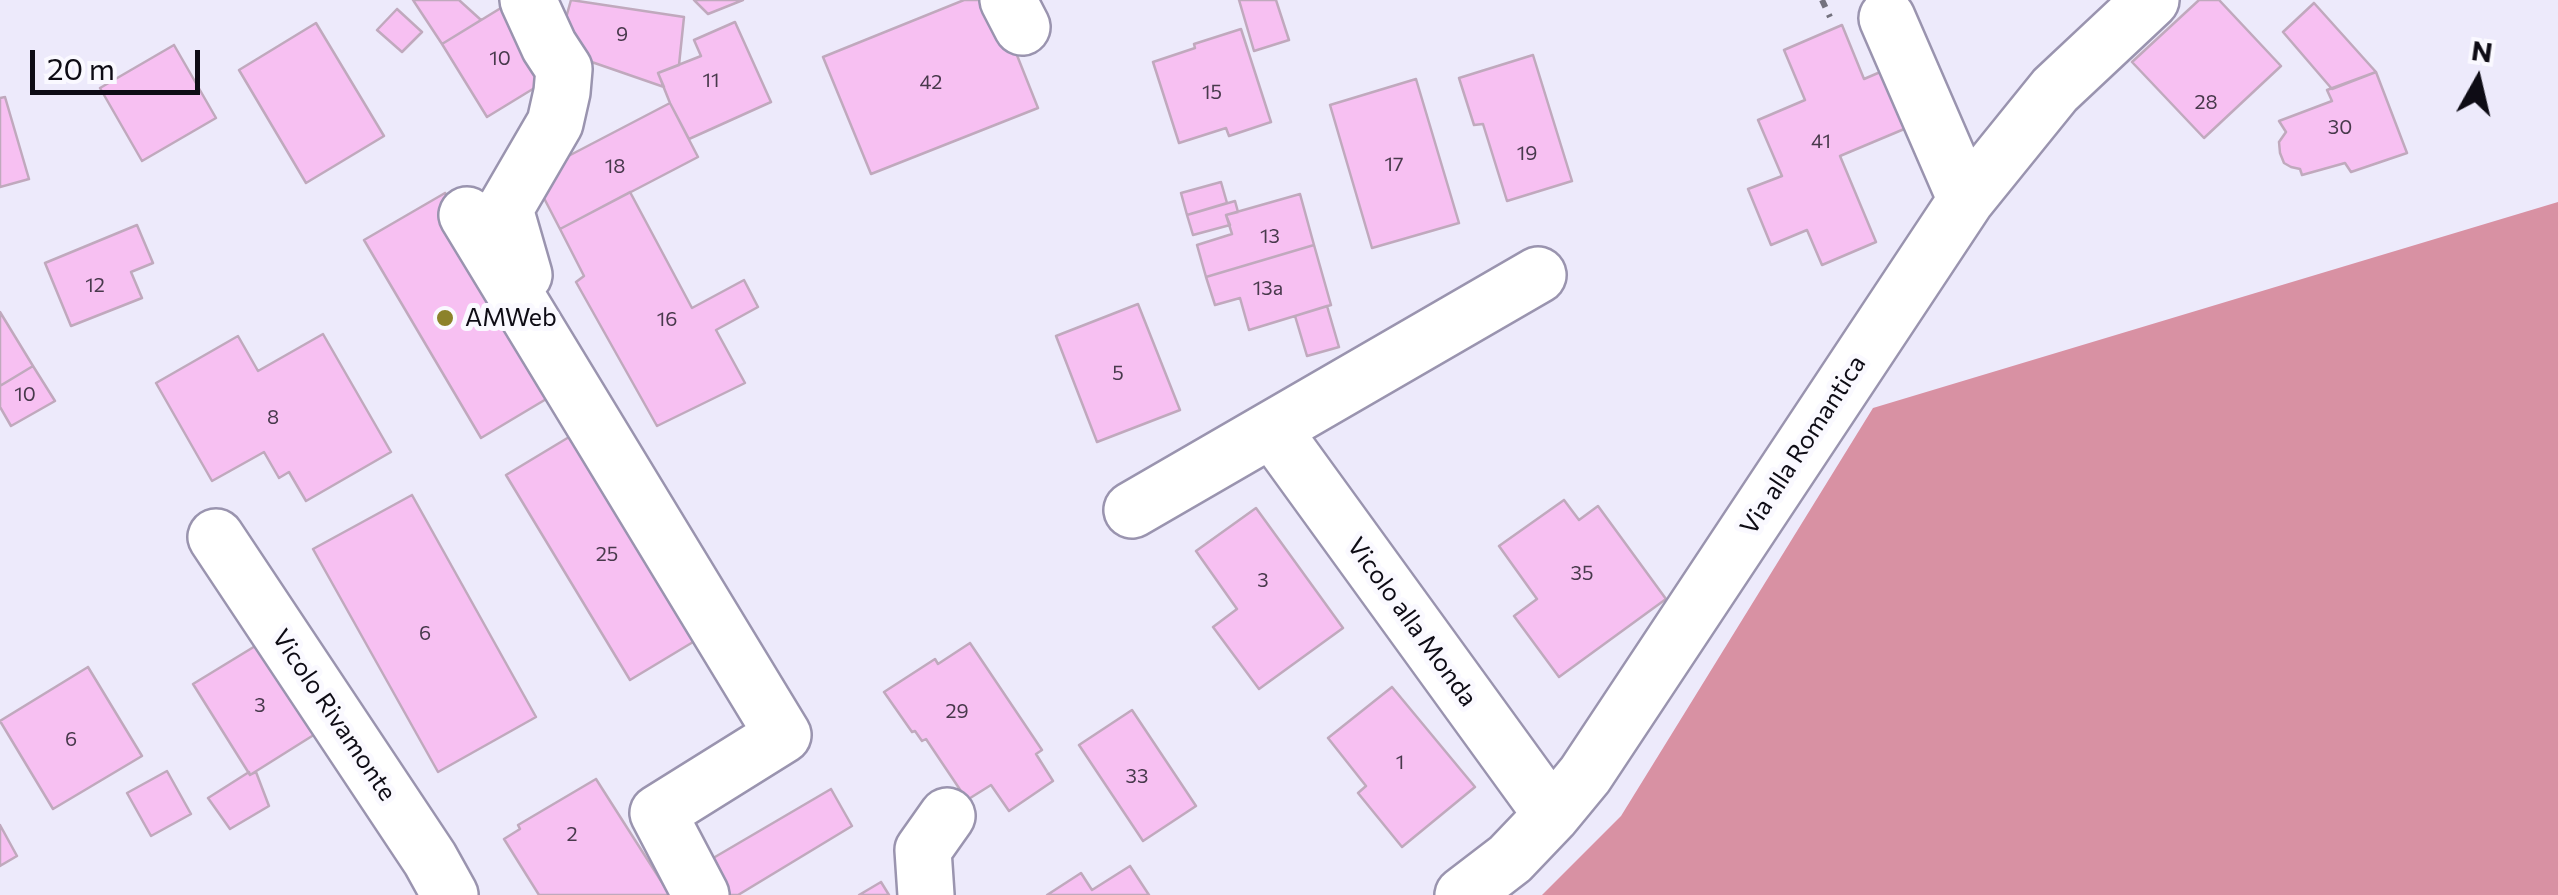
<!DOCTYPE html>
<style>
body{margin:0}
#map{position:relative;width:2558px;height:895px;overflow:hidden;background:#edeafb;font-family:Commissioner,sans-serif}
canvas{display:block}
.north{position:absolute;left:2428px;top:30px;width:100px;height:100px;-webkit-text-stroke:8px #faf9ff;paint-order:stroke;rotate:8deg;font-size:28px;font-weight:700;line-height:40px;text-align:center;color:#0e0c15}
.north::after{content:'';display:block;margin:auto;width:35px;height:45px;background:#0e0c15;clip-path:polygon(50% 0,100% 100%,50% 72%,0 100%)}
.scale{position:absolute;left:30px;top:50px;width:170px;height:45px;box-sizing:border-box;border:5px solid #0e0c15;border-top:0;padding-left:12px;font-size:30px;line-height:35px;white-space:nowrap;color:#0e0c15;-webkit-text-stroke:8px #faf9ff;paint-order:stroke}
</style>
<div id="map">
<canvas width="2558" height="895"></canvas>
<div class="north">N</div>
<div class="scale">20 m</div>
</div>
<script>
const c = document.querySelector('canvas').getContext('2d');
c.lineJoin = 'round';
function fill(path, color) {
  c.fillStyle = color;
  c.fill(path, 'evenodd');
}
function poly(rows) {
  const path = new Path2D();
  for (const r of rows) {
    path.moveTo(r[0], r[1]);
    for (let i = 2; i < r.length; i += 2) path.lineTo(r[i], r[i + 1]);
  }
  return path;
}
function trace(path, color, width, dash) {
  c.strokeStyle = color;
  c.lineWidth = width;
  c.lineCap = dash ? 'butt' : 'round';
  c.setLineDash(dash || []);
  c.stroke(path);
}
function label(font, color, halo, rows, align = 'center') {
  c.font = font + ' Commissioner,sans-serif';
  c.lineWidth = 10;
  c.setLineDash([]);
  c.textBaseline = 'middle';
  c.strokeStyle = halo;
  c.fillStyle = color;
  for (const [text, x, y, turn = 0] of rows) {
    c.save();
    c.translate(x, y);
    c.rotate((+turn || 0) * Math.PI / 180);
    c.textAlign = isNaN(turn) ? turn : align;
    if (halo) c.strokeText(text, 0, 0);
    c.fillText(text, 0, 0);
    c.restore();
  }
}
const forest = poly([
 [2558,202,2558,895,1542,895,1621,816,1873,408]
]);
const building = poly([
 [413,0,459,0,481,20,442,44,413,0],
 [514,0,559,73,487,117,442,44,514,0],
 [571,0,684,17,679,65,658,73,664,87,557,50,571,0],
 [694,0,743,0,708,14,694,0],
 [964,0,995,0,1038,108,871,174,823,57,964,0],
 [1239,0,1276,0,1289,40,1254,51,1239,0],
 [2199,0,2219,0,2281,66,2204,138,2132,62,2199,0],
 [2314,3,2376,72,2332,89,2283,32,2314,3],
 [397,9,422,32,402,52,377,30,397,9],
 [735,22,771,102,689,139,670,103,658,73,701,56,694,40,735,22],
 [316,23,384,136,306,183,239,70,316,23],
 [1842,25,1864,79,1885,70,1909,127,1840,156,1876,242,1822,265,1807,230,1771,245,1748,189,1782,176,1758,120,1805,100,1784,50,1842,25],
 [1241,29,1271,122,1229,136,1226,128,1179,143,1153,62,1195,48,1194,44,1241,29],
 [174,45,216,118,142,161,100,88,174,45],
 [1533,55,1572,181,1507,201,1483,124,1474,125,1459,78,1533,55],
 [2376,72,2407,153,2351,172,2345,163,2302,175,2300,169,2291,167,2284,163,2280,153,2279,142,2286,132,2279,121,2332,101,2327,90,2376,72],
 [1416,79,1459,223,1372,248,1330,105,1416,79],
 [5,97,29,179,0,187,0,98,5,97],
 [670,103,698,157,560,229,532,175,670,103],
 [1221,182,1227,203,1187,215,1181,193,1221,182],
 [630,192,692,308,744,280,758,307,716,330,745,383,657,426,576,282,584,276,560,229,630,192],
 [445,193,563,389,481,438,364,240,445,193],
 [1300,194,1314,245,1206,277,1197,245,1232,234,1226,215,1300,194],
 [1235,201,1238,212,1226,215,1230,225,1193,235,1187,215,1235,201],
 [137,225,153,263,131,272,142,298,71,326,45,263,137,225],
 [1314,245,1331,305,1249,330,1240,298,1215,305,1206,277,1314,245],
 [1138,304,1180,410,1097,442,1056,336,1138,304],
 [1327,306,1339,347,1307,356,1295,316,1327,306],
 [0,312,33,366,0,386,0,312],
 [323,334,391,452,306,501,289,472,279,478,264,452,212,481,156,383,238,336,258,371,323,334],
 [33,366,55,401,11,426,0,407,0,386,33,366],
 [584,428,708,633,630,680,506,475,584,428],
 [412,495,536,717,438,772,313,549,412,495],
 [1564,500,1579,520,1598,506,1666,599,1559,677,1514,616,1537,599,1499,546,1564,500],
 [1256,508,1343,628,1259,689,1213,627,1237,609,1196,551,1256,508],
 [270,637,328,726,250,775,193,684,270,637],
 [970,643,1042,750,1036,754,1053,781,1009,811,991,785,967,800,926,739,922,741,915,731,912,732,884,692,935,659,938,664,970,643],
 [88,667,142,756,53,809,0,721,88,667],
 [1392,687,1475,787,1402,847,1358,793,1366,786,1328,738,1392,687],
 [1132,710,1196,806,1143,841,1079,745,1132,710],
 [167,771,191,814,151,836,127,793,167,771],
 [249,772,250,775,256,772,269,806,230,829,208,798,249,772],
 [596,779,670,895,539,895,504,839,520,829,518,825,596,779],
 [831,789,852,826,738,895,722,895,703,864,831,789],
 [0,825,17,856,0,866,0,825],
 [1130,866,1149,895,1047,895,1081,873,1092,890,1130,866],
 [881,882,889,895,859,895,881,882]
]);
const path = poly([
 [1822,0,1830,17]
]);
const minor = poly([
 [1008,0,1022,27],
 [1887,18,1966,200],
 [467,215,783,735,658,813,701,895],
 [524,275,505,209,555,123,562,92,564,69,549,46,528,0],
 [1272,429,1552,815],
 [1132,510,1538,275],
 [216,537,430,859,450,895],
 [926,895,923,850,947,816],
 [1463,895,1510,859,1552,815,1585,775,1966,200,2055,90,2151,0]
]);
const markers = [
 [445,318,10,"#8c822a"]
];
const numberNames = [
 ["9",622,34],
 ["10",500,58],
 ["11",711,80],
 ["42",931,82],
 ["15",1212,92],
 ["28",2206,102],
 ["30",2340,127],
 ["41",1821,141],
 ["19",1527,153],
 ["17",1394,164],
 ["18",615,166],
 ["13",1270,236],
 ["12",95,285],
 ["13a",1268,288],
 ["16",667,319],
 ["5",1118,373],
 ["10",25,394],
 ["8",273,417],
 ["25",607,554],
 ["35",1582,573],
 ["3",1263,580],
 ["6",425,633],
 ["3",260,705],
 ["29",957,711],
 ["6",71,739],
 ["1",1400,762],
 ["33",1137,776],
 ["2",572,834]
];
const poiNames = [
 ["AMWeb",465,318]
];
const streetNames = [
 ["Via alla Romantica",1803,445,-57],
 ["Vicolo alla Monda",1412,622,54],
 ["Vicolo Rivamonte",334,715,56]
];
fill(forest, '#d891a3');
fill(building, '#f7c0f2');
trace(building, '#c0a9bd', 2.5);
trace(minor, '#9a94af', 60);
trace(path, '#74727e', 6, [8, 8]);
trace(minor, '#fff', 55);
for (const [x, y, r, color] of markers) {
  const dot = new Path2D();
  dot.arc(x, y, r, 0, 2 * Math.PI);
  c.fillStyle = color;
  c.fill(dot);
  trace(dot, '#faf9ff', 4);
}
label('20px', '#48394c', null, numberNames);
label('25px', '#0e0c15', '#faf9ff', poiNames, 'left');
label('25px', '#0e0c15', '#faf9ff', streetNames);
</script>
